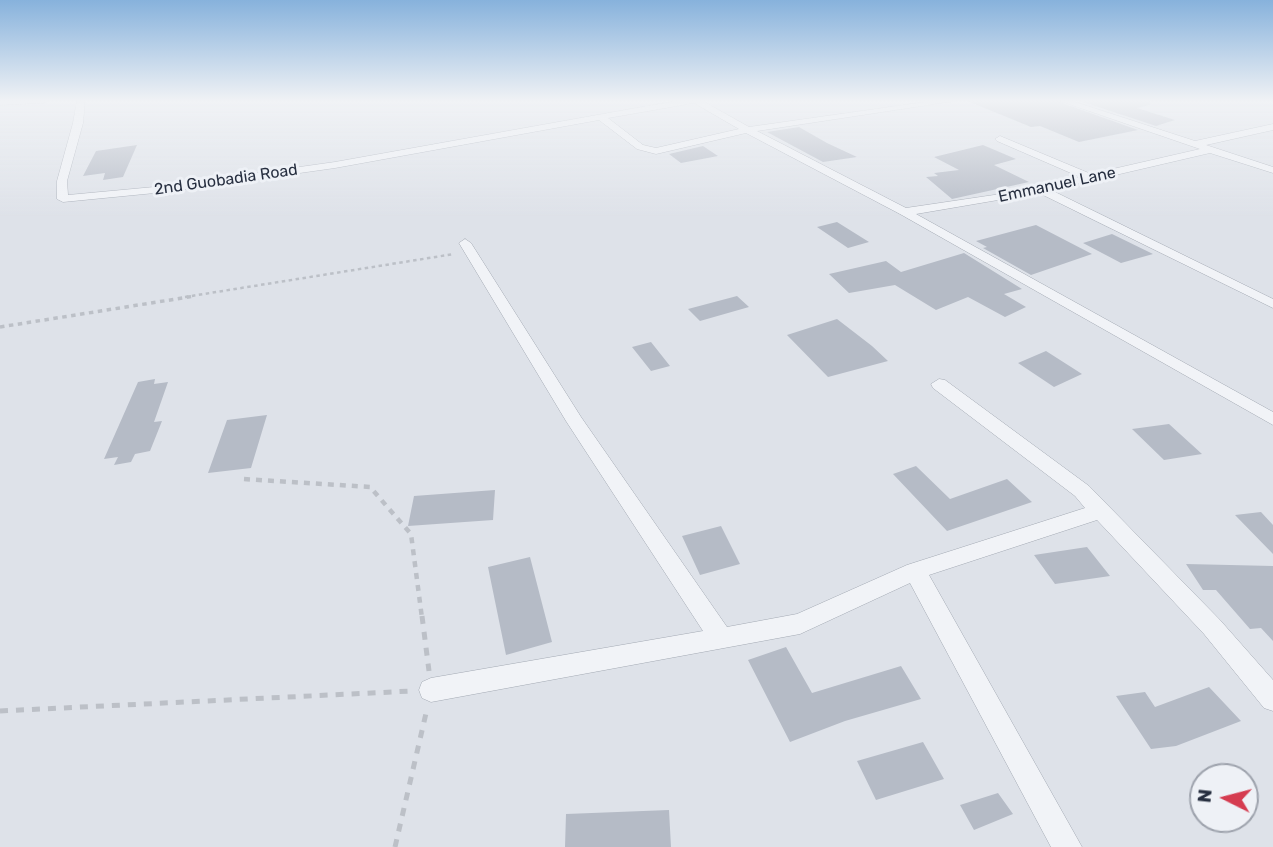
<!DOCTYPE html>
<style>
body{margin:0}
#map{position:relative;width:1273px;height:847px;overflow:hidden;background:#dee2e9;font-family:Rubik,sans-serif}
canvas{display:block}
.north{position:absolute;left:1189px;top:763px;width:70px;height:70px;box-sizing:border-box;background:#eef1f6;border:2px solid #9ea3ad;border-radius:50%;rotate:276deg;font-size:19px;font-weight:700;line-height:28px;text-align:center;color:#272f40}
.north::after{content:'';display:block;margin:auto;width:24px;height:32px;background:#d53c50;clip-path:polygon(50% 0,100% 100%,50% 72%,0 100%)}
</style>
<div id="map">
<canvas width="1273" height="847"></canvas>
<div class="north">N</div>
</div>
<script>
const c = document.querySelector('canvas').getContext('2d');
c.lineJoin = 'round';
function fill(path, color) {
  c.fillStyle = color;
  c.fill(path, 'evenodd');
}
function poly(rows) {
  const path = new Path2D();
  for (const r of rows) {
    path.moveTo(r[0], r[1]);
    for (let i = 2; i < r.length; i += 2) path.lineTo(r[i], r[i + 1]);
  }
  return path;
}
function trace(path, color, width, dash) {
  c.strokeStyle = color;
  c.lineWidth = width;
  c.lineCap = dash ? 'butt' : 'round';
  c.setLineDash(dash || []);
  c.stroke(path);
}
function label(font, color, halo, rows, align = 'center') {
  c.font = font + ' Rubik,sans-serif';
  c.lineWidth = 6;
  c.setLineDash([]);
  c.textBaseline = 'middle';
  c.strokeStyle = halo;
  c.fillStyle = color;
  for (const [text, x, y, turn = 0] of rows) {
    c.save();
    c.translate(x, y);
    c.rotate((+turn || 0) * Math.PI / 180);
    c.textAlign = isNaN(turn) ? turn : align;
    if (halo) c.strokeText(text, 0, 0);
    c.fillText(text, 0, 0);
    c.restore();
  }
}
const building = poly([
 [965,100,1054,100,1138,130,1079,142,1040,126,1031,127],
 [1077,100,1150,100,1150,105,1137,108,1175,120,1156,126],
 [799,127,827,143,857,157,823,162,767,132],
 [137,145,123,177,103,180,105,173,83,176,96,151],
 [983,145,1016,159,994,165,1029,182,952,199,926,177,938,176,934,173,959,170,934,157],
 [703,146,718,156,681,163,669,154],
 [837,222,869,242,848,248,817,227],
 [1036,225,1092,254,1031,275,983,248,987,247,976,241],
 [1112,234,1153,254,1121,263,1083,243],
 [964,253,1022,289,1004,294,1026,307,1005,317,968,297,936,310,895,285,849,293,829,274,886,261,901,272],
 [737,296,749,307,700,321,688,309],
 [837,319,872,346,888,361,828,377,787,335],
 [651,342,670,366,651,371,632,347],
 [1046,351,1082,374,1054,387,1018,363],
 [155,379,154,384,168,382,154,422,162,421,150,451,135,454,131,462,114,465,118,457,104,459,138,382],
 [267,415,251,468,208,473,227,420],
 [1169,424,1202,454,1164,460,1132,429],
 [916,466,950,499,1007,479,1032,502,947,531,893,474],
 [495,490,493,520,408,526,414,496],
 [1261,512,1273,525,1273,554,1235,515],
 [721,526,740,564,700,575,682,536],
 [1087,547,1110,576,1055,584,1034,555],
 [530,557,552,642,506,655,488,567],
 [1186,564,1273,566,1273,641,1261,628,1250,629,1216,590,1203,590],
 [786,647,812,693,901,666,921,699,845,721,790,742,748,660],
 [1209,687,1241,721,1176,746,1151,749,1116,696,1145,692,1155,707],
 [923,742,944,779,876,800,857,761],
 [998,793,1013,814,974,830,960,805],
 [669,810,671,847,565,847,566,814]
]);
const pathFar3 = poly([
 [185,297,454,254]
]);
const pathFar2 = poly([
 [0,327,195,296]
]);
const pathFar1 = poly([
 [244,479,370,487,411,534,422,618]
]);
const path = poly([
 [422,616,429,671],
 [0,711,412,691],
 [395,847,427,709]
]);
const minor = poly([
 [0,100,48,100,44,103,0,105,0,100],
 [77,100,85,100,83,123,67,181,68,195,165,186,335,162,681,100,701,100,749,127,939,100,961,100,757,131,906,208,1021,191,1080,177,997,141,995,139,1000,136,1091,174,1200,149,1057,100,1069,100,1195,141,1273,124,1273,130,1206,145,1273,167,1273,173,1210,153,1051,190,1273,299,1273,308,1039,193,916,214,1273,412,1273,425,900,214,746,133,656,154,637,149,599,120,335,168,165,192,63,202,57,199,57,181,73,123,77,100],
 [694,103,739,129,656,148,643,145,608,118,694,103],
 [465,239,471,243,581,417,727,627,797,614,907,565,1085,508,1075,496,933,388,931,384,939,379,945,380,1089,486,1220,620,1273,680,1273,711,1264,708,1204,634,1097,520,929,575,1082,847,1051,847,910,583,800,634,431,702,422,698,419,690,422,682,431,678,703,631,566,421,459,243,465,239]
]);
const farStreetnames = [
 ["2nd Guobadia Road",226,180,-8],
 ["Emmanuel Lane",1057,185,-12]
];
fill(building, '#b5bbc6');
trace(minor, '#a3a9b3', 1);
trace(pathFar3, '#bcc0c7', 2.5, [3.5, 3.5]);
trace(pathFar2, '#bcc0c7', 3.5, [4.5, 4.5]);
trace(pathFar1, '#bcc0c7', 4.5, [6, 6]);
trace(path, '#bcc0c7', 5, [8, 8]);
fill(minor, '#f1f3f7');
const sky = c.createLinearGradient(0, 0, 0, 219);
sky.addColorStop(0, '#87b2dc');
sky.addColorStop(0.46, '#f0f2f5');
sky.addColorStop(1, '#f0f2f500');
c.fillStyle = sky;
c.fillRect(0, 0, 1273, 219);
label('16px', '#272f40', '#eef1f6', farStreetnames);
</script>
